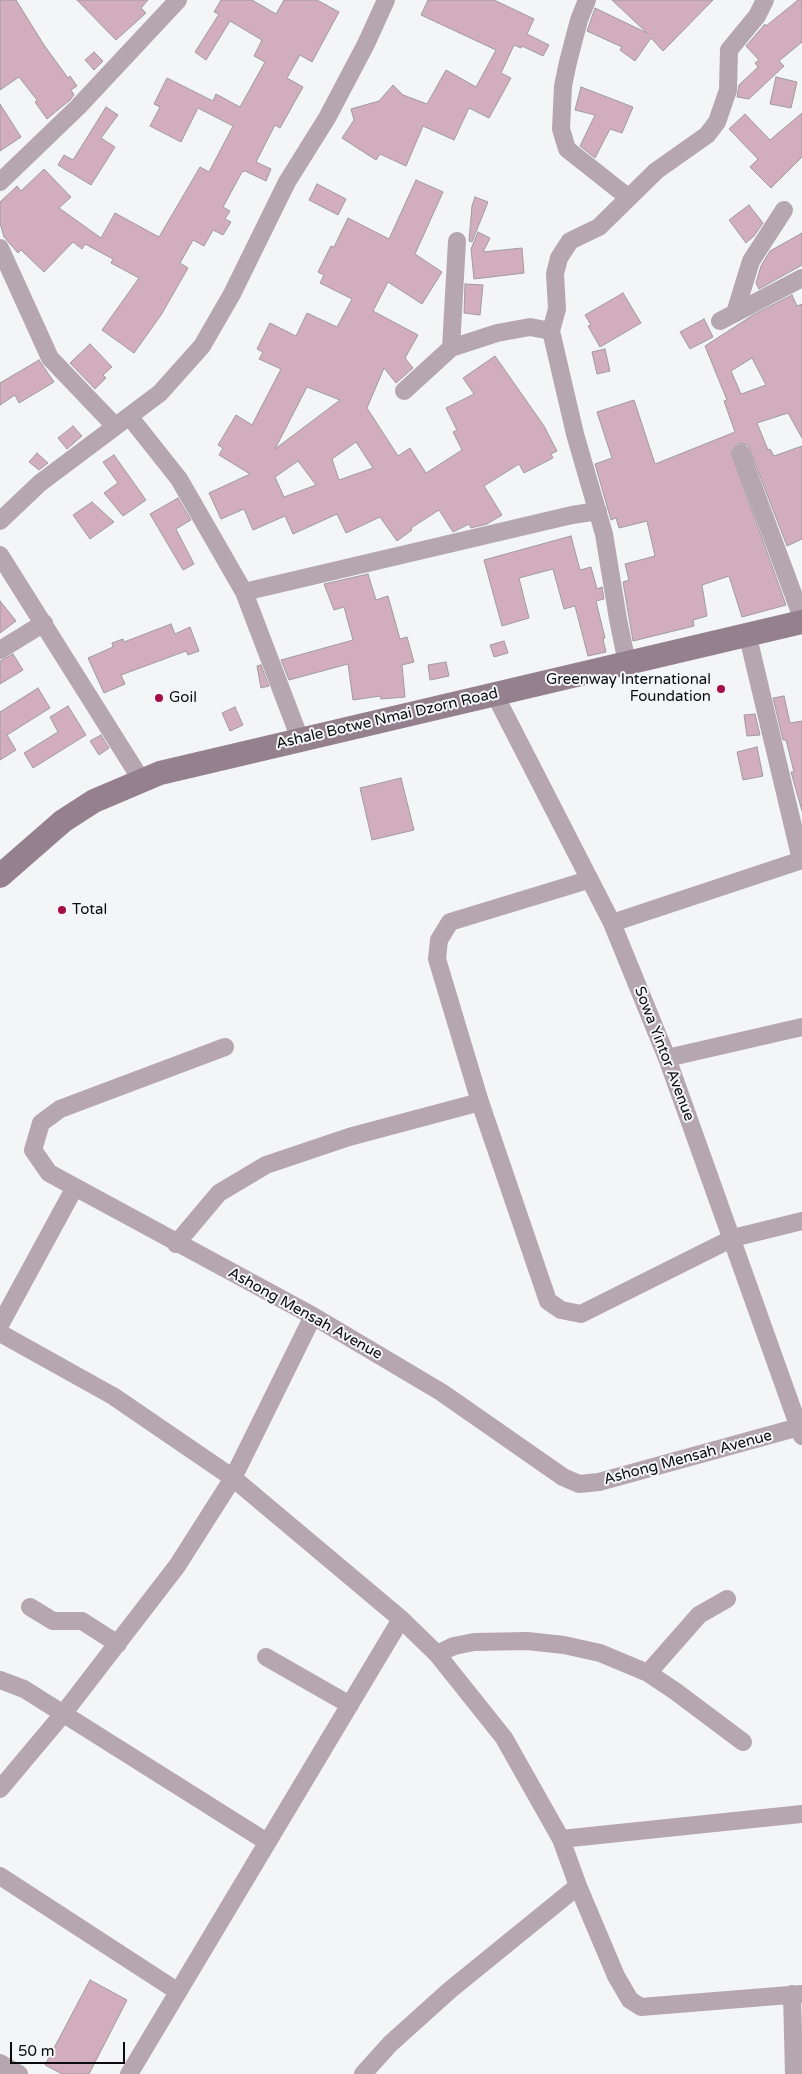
<!DOCTYPE html>
<style>
body{margin:0}
#map{position:relative;width:802px;height:2074px;overflow:hidden;background:#f3f5f7;font-family:"Varela Round",sans-serif}
canvas{display:block}
.scale{position:absolute;left:10px;top:2042px;width:115px;height:22px;box-sizing:border-box;border:2px solid #0c0c0d;border-top:0;padding-left:6px;font-size:15px;line-height:18px;white-space:nowrap;color:#0c0c0d;-webkit-text-stroke:4px #f3f5f7;paint-order:stroke}
</style>
<div id="map">
<canvas width="802" height="2074"></canvas>
<div class="scale">50 m</div>
</div>
<script>
const c = document.querySelector('canvas').getContext('2d');
c.lineJoin = 'round';
function fill(path, color) {
  c.fillStyle = color;
  c.fill(path, 'evenodd');
}
function poly(rows) {
  const path = new Path2D();
  for (const r of rows) {
    path.moveTo(r[0], r[1]);
    for (let i = 2; i < r.length; i += 2) path.lineTo(r[i], r[i + 1]);
  }
  return path;
}
function trace(path, color, width, dash) {
  c.strokeStyle = color;
  c.lineWidth = width;
  c.lineCap = dash ? 'butt' : 'round';
  c.setLineDash(dash || []);
  c.stroke(path);
}
function label(font, color, halo, rows, align = 'center') {
  c.font = font + ' "Varela Round",sans-serif';
  c.lineWidth = 4;
  c.setLineDash([]);
  c.textBaseline = 'middle';
  c.strokeStyle = halo;
  c.fillStyle = color;
  for (const [text, x, y, turn = 0] of rows) {
    c.save();
    c.translate(x, y);
    c.rotate((+turn || 0) * Math.PI / 180);
    c.textAlign = isNaN(turn) ? turn : align;
    if (halo) c.strokeText(text, 0, 0);
    c.fillText(text, 0, 0);
    c.restore();
  }
}
const building = poly([
 [0,0,16,0,44,45,68,78,70,76,77,86,71,90,74,95,70,100,47,119,35,102,37,100,19,77,0,90,0,0],
 [77,0,148,0,141,8,146,13,116,40,77,0],
 [221,0,252,0,276,14,284,0,317,0,339,12,312,62,300,55,287,78,303,87,280,128,275,125,256,162,271,169,266,181,245,171,242,172,223,207,230,211,225,219,231,222,223,235,213,230,204,246,193,240,180,263,188,268,161,315,134,353,102,330,139,278,111,263,113,259,85,244,82,249,73,242,44,272,21,250,18,253,4,237,0,223,0,202,17,186,21,191,44,169,71,197,59,208,101,238,115,213,159,237,200,167,209,172,233,126,198,108,181,142,150,126,160,107,154,104,167,78,213,101,216,94,240,107,265,62,254,56,262,40,230,21,206,60,195,52,219,14,214,12,221,0],
 [428,0,494,0,534,19,527,34,549,45,543,56,522,46,521,48,514,45,501,73,511,78,489,118,469,108,454,140,423,126,406,166,380,154,376,160,342,138,354,120,351,109,379,101,393,85,403,95,427,104,446,70,476,87,496,50,421,15,428,0],
 [612,0,713,0,663,51,651,38,635,61,620,50,622,47,587,31,595,8,647,33,612,0],
 [798,0,802,0,802,42,779,61,784,66,749,99,737,97,739,85,758,67,755,63,759,60,746,46,765,24,766,26,798,0],
 [94,52,103,61,94,70,85,60,94,52],
 [776,77,797,82,791,108,770,104,776,77],
 [581,87,633,107,622,133,610,129,595,158,580,146,595,115,575,110,581,87],
 [0,104,21,137,0,151,0,104],
 [106,107,118,115,101,138,115,147,91,185,58,165,64,155,73,160,106,107],
 [802,113,802,157,771,188,750,167,758,159,729,129,745,114,770,140,802,113],
 [416,180,443,192,415,254,442,272,422,304,388,282,373,311,418,335,405,358,413,368,396,383,384,368,367,408,398,456,410,448,426,473,462,450,453,432,457,430,446,408,474,394,463,378,495,356,544,426,557,451,551,454,553,458,524,473,519,464,484,486,502,515,487,524,471,528,469,524,453,532,439,510,411,528,412,530,397,541,380,517,346,533,337,514,293,534,285,516,253,530,244,509,221,519,209,493,250,474,219,455,223,448,218,445,236,415,252,425,281,369,259,359,263,352,257,349,270,323,296,336,307,313,337,327,352,299,320,283,324,275,318,272,331,246,334,247,348,218,389,239,416,180],
 [307,387,340,400,275,449,307,387],
 [356,442,373,468,339,480,332,459,356,442],
 [298,461,316,485,284,497,275,477,298,461],
 [317,184,346,199,338,215,309,200,317,184],
 [475,197,488,202,472,242,469,241,472,206,475,197],
 [749,205,763,223,754,236,746,243,729,220,749,205],
 [478,232,490,238,483,252,522,248,524,273,474,279,471,249,478,232],
 [802,233,802,265,759,289,756,283,761,266,770,251,802,233],
 [465,284,483,285,480,315,464,313,465,284],
 [623,293,641,323,600,347,588,326,591,325,585,315,623,293],
 [792,295,797,306,802,304,802,438,788,413,757,423,768,450,770,449,774,456,802,446,802,539,787,546,748,445,738,443,731,452,786,605,742,617,729,576,702,585,707,616,693,620,694,626,633,641,623,582,629,580,625,564,655,556,647,521,619,528,616,518,611,520,595,464,612,458,597,412,634,400,655,464,735,432,724,401,727,400,705,346,753,315,792,295],
 [752,358,766,385,741,394,731,371,752,358],
 [704,319,713,337,690,349,680,332,704,319],
 [90,344,112,367,103,375,106,378,95,389,70,363,90,344],
 [605,349,610,371,597,374,592,352,605,349],
 [39,360,54,382,19,403,15,395,0,405,0,383,39,360],
 [73,426,82,436,67,449,58,438,73,426],
 [37,453,48,463,39,470,29,462,37,453],
 [114,455,146,500,123,516,104,493,118,483,103,462,114,455],
 [178,498,191,520,176,529,194,564,183,570,150,514,178,498],
 [92,502,114,522,90,539,73,515,92,502],
 [571,536,580,570,591,567,597,589,602,587,604,599,596,601,605,638,603,639,606,652,588,656,575,606,564,609,553,569,519,578,529,618,502,626,484,560,571,536],
 [368,574,376,600,388,596,400,639,407,637,414,662,402,665,405,697,381,699,380,696,353,700,348,664,289,680,281,660,353,640,344,607,334,610,324,584,368,574],
 [0,601,16,621,0,633,0,601],
 [171,624,175,634,190,627,199,651,188,655,186,651,121,675,125,684,104,693,88,658,113,647,112,643,123,639,124,642,171,624],
 [504,641,508,653,494,657,490,645,504,641],
 [13,654,23,670,0,684,0,661,13,654],
 [446,662,449,676,430,680,428,665,446,662],
 [261,665,269,686,261,688,257,666,261,665],
 [38,688,50,708,7,735,16,750,0,760,0,712,38,688],
 [784,696,790,723,802,721,802,811,791,772,794,772,786,740,783,740,773,698,784,696],
 [68,706,86,735,33,768,24,753,58,732,50,717,68,706],
 [235,707,243,725,230,731,222,713,235,707],
 [755,714,760,735,747,736,744,715,755,714],
 [101,735,109,748,99,755,90,741,101,735],
 [757,747,763,776,743,780,737,752,757,747],
 [401,778,414,830,372,840,360,788,401,778],
 [90,1980,127,2000,89,2074,62,2074,45,2065,90,1980]
]);
const street = poly([
 [587,0,579,20,568,62,563,86,561,129,567,149,629,198],
 [0,182,78,107,178,0],
 [0,248,50,358,115,426],
 [735,313,751,261,784,210],
 [720,321,802,278],
 [451,348,457,241],
 [404,391,451,348,497,333,530,327,551,331],
 [129,416,179,479,244,592,300,739],
 [741,453,802,618],
 [0,521,40,483,160,393,202,346,232,294,287,182,327,118,366,44,386,0],
 [0,555,142,781],
 [244,592,572,515,598,511],
 [748,637,801,860],
 [0,650,44,623],
 [627,663,618,619,604,534,575,434,551,331,557,309,555,274,559,258,570,241,599,227,656,171,707,135,717,122,728,90,729,50,757,16,765,0],
 [495,695,612,923,667,1058,802,1436],
 [588,880,450,922,439,940,437,959,480,1102,548,1301,561,1310,581,1314,733,1238,802,1221],
 [612,923,802,860],
 [225,1047,60,1109,41,1123,33,1150,49,1173,313,1316,441,1392,563,1477,579,1484,599,1482,799,1427],
 [667,1058,802,1027],
 [176,1244,219,1193,266,1165,349,1137,480,1102],
 [0,1325,75,1187],
 [0,1333,113,1396,233,1478,401,1619,437,1654,504,1738,561,1839,578,1886,616,1976,630,2000,641,2007,802,1994],
 [30,1607,53,1621,82,1621,118,1644],
 [437,1654,454,1646,474,1642,527,1641,564,1645,600,1653,648,1673,675,1691,743,1742],
 [266,1657,350,1705],
 [648,1673,699,1615,727,1599],
 [0,1680,24,1689,267,1842],
 [0,1789,63,1714,177,1566,233,1478,313,1316],
 [561,1839,802,1814],
 [0,1876,177,1991],
 [792,1994,794,2074],
 [0,2063,19,2074],
 [129,2074,401,1619],
 [363,2074,390,2044,450,1990,578,1886]
]);
const secondary = poly([
 [0,876,63,821,94,801,160,773,802,622]
]);
const markers = [
 [721,689,5,"#a40d48"],
 [159,698,5,"#a40d48"],
 [62,910,5,"#a40d48"]
];
const poiNames = [
 ["Greenway International",711,680,"right"],
 ["Foundation",711,697,"right"],
 ["Goil",169,698],
 ["Total",72,910]
];
const streetNames = [
 ["Ashale Botwe Nmai Dzorn Road",387,719,-13],
 ["Sowa Yintor Avenue",664,1054,69],
 ["Ashong Mensah Avenue",305,1314,29],
 ["Ashong Mensah Avenue",688,1458,-15]
];
fill(building, '#d2adbd');
trace(building, '#9f9c9d', 1);
trace(street, '#b5a6b0', 18);
trace(secondary, '#95808e', 24);
for (const [x, y, r, color] of markers) {
  const dot = new Path2D();
  dot.arc(x, y, r, 0, 2 * Math.PI);
  c.fillStyle = color;
  c.fill(dot);
  trace(dot, '#f3f5f7', 2);
}
label('15px', '#0c0c0d', '#f3f5f7', poiNames, 'left');
label('15px', '#0c0c0d', '#f3f5f7', streetNames);
</script>
